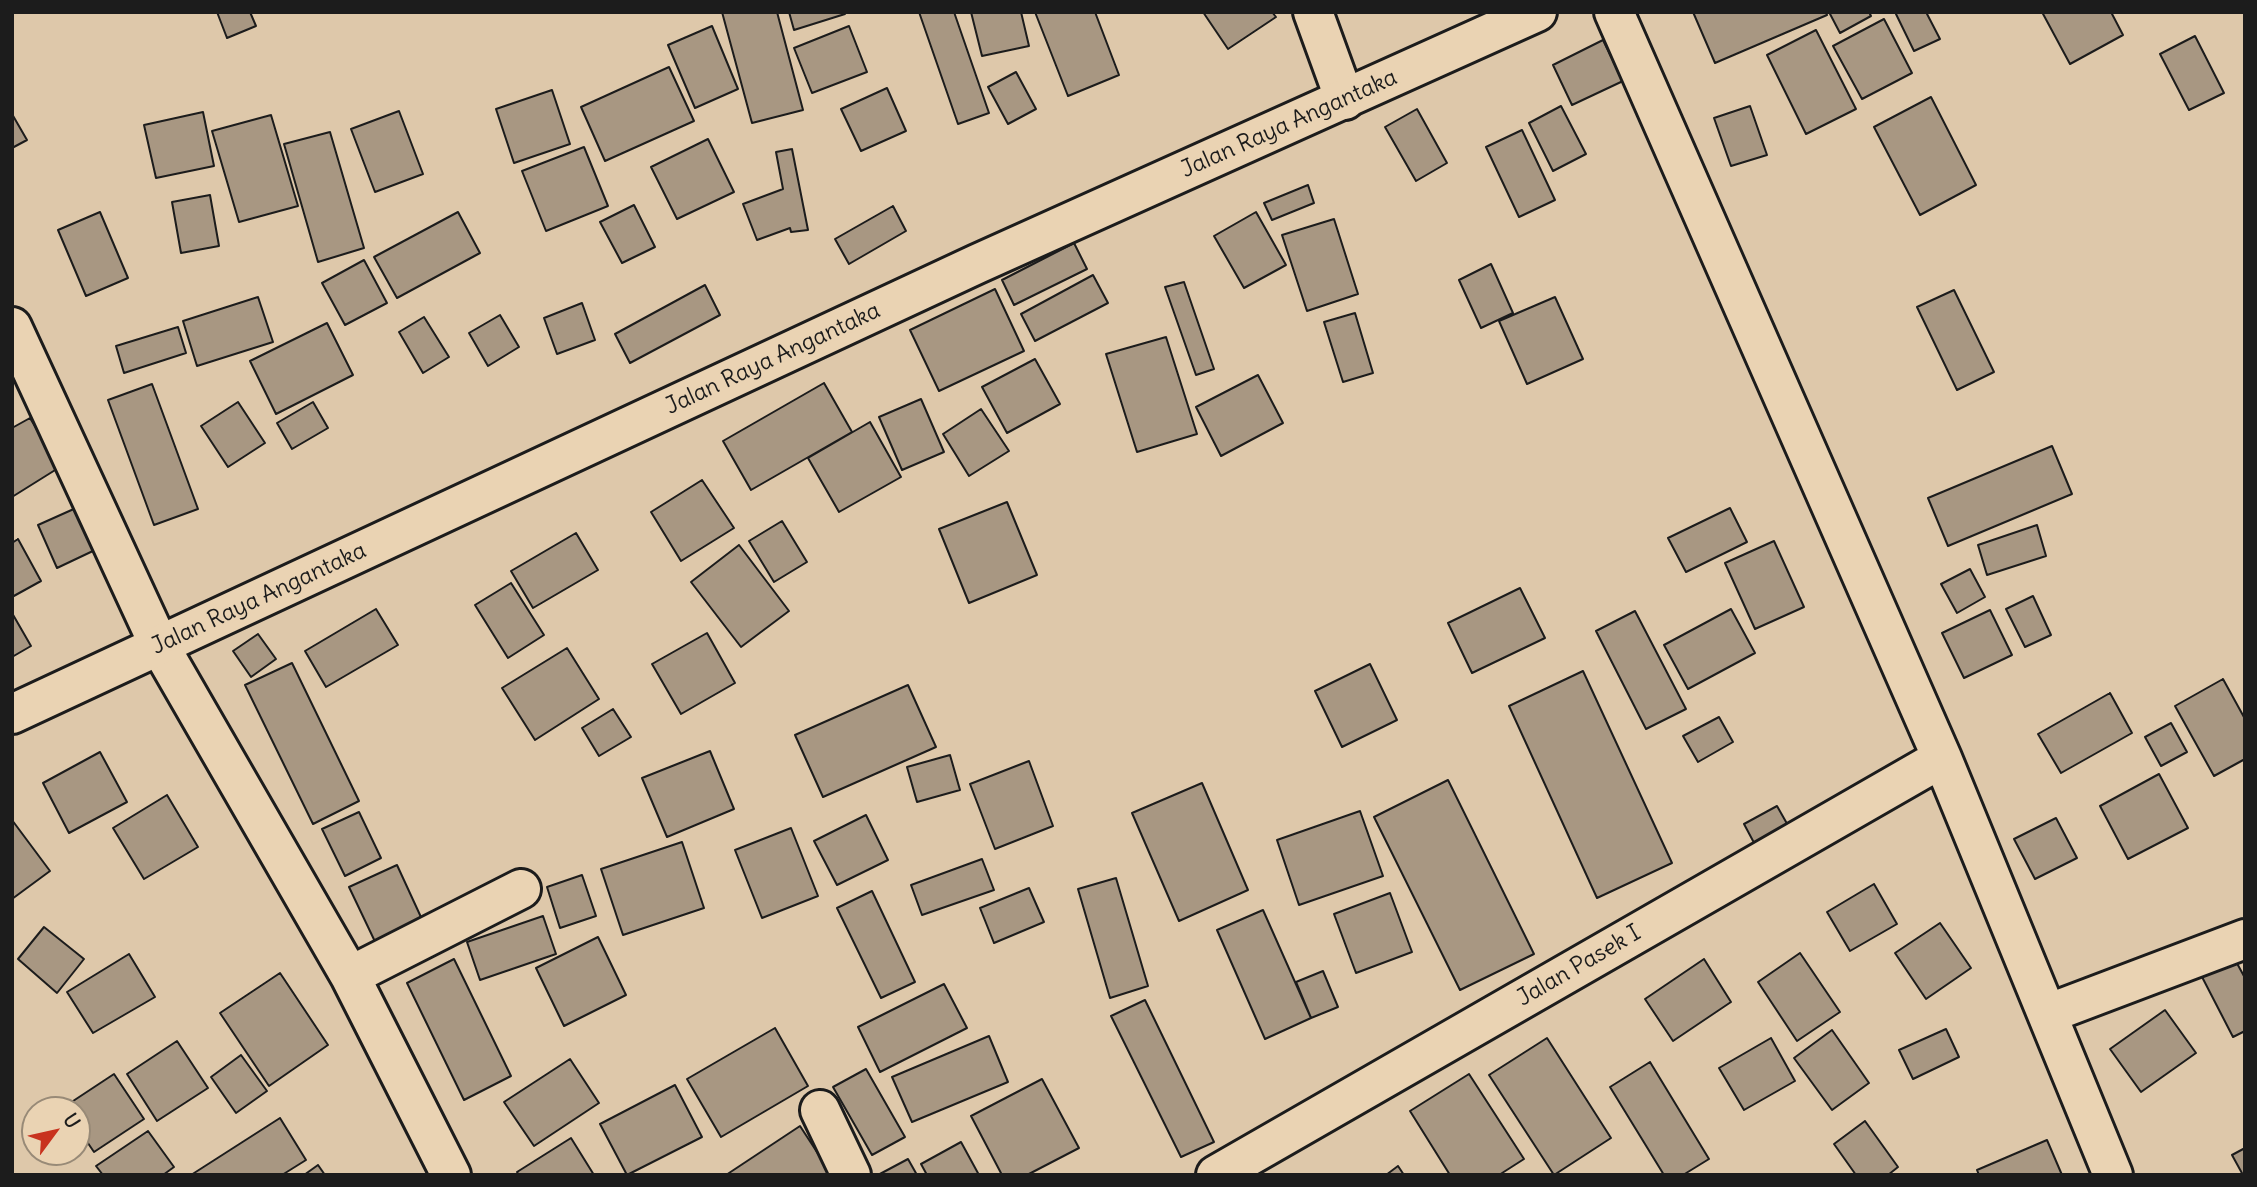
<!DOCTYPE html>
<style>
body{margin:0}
#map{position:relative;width:2257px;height:1187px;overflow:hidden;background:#dec8aa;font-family:Delius,sans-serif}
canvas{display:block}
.frame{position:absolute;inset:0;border:14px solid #1c1c1c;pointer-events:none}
.north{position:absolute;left:21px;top:1096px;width:70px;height:70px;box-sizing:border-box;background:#ead3b3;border:2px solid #988a77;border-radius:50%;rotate:57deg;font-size:19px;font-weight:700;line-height:28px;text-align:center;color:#1c1c1c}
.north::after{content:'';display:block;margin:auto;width:24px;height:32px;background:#c8321e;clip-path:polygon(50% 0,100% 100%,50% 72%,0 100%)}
</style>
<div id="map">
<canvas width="2257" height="1187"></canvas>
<div class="frame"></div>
<div class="north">U</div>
</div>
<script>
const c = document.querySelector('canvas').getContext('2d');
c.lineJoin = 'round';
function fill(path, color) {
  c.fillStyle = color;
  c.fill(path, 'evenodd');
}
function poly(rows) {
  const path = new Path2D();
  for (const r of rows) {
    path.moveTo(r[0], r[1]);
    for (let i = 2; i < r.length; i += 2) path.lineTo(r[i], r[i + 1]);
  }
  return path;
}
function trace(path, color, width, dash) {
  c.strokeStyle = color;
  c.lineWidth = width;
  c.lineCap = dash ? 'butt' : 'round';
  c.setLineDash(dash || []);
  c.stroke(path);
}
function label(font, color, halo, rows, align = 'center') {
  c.font = font + ' Delius,sans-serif';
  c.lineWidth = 6;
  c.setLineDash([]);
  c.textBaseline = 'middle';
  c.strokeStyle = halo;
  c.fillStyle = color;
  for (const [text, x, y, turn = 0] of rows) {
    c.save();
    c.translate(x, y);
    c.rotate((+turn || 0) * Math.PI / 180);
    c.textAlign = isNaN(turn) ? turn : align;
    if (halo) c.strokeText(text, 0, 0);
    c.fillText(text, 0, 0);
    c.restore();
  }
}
const building = poly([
 [217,12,250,12,256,26,227,38,217,12],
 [722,12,777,12,803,110,752,123,722,12],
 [789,12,845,12,845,14,794,30,789,12],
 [919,12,954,12,989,113,958,124,919,12],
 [971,12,1021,12,1029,46,982,56,971,12],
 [1035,12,1095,12,1119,75,1068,96,1035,12],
 [1203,12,1272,12,1276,17,1228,49,1203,12],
 [1693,12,1826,12,1827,15,1715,63,1693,12],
 [1829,12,1869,12,1871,16,1840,33,1829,12],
 [1895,12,1926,12,1940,39,1914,51,1895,12],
 [2042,12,2111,12,2123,35,2070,64,2042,12],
 [1884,19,1912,73,1862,99,1833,46,1884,19],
 [712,26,738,89,695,108,668,45,712,26],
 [849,26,867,72,812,93,794,48,849,26],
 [1816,30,1856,109,1806,134,1767,55,1816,30],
 [2195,36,2224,93,2189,110,2160,54,2195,36],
 [1603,40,1623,81,1572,105,1553,65,1603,40],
 [669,67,694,121,605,161,581,107,669,67],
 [1016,72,1036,109,1008,124,988,87,1016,72],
 [887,88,906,131,861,151,841,109,887,88],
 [552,90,570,144,514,163,496,109,552,90],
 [1931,97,1976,185,1920,215,1874,127,1931,97],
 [1561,106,1586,154,1553,171,1529,123,1561,106],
 [1750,106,1767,155,1731,166,1714,118,1750,106],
 [1417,109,1447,163,1416,181,1385,127,1417,109],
 [399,111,423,174,375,192,351,129,399,111],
 [203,112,214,166,156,178,144,125,203,112],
 [12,114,27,140,12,148,12,114],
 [271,115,298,206,239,222,212,131,271,115],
 [1522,130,1555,200,1519,217,1486,147,1522,130],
 [330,132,364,248,318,262,284,144,330,132],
 [708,139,734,192,677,219,651,167,708,139],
 [584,147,608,206,546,231,522,171,584,147],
 [792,149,808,230,791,232,790,228,757,240,743,204,783,189,776,152,792,149],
 [1308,185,1314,203,1272,220,1264,203,1308,185],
 [210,195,219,246,181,253,172,202,210,195],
 [634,205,655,247,622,263,600,222,634,205],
 [893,206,906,231,849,264,835,239,893,206],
 [100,212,128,278,86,296,58,230,100,212],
 [458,212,480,253,397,298,374,257,458,212],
 [1256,212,1286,265,1244,288,1214,236,1256,212],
 [1334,219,1358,294,1307,311,1282,235,1334,219],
 [1074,243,1087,269,1014,305,1002,280,1074,243],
 [364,260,387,303,345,325,322,283,364,260],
 [1491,264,1513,313,1481,328,1459,280,1491,264],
 [1093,275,1108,303,1035,341,1021,314,1093,275],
 [1184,282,1214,369,1196,375,1165,287,1184,282],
 [705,285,720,315,630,363,615,334,705,285],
 [995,289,1024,351,939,391,910,330,995,289],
 [1954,290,1994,372,1957,390,1917,307,1954,290],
 [258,297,273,342,197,366,183,321,258,297],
 [1555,297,1583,359,1527,384,1499,321,1555,297],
 [582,303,595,340,557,354,544,318,582,303],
 [1355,313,1373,373,1343,382,1324,322,1355,313],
 [500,315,519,347,488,366,469,333,500,315],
 [424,317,449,357,423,373,399,332,424,317],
 [327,323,353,375,276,414,250,361,327,323],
 [178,327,186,353,124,373,116,346,178,327],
 [1166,337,1197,434,1137,452,1106,354,1166,337],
 [1035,359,1060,404,1007,433,982,387,1035,359],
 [1258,375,1283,423,1221,456,1196,407,1258,375],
 [824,383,852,432,751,490,723,441,824,383],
 [152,384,198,509,154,525,108,400,152,384],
 [921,399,944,452,902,470,879,417,921,399],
 [238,402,265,443,228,467,201,426,238,402],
 [313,402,328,428,292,449,277,423,313,402],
 [981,409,1009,451,969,476,943,434,981,409],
 [30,418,60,467,12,497,12,428,30,418],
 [870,422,901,477,839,512,808,458,870,422],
 [2052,446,2072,494,1948,546,1928,498,2052,446],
 [702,480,734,528,681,561,651,512,702,480],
 [1007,502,1037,575,969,603,939,529,1007,502],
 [76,508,95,550,57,568,38,525,76,508],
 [1730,508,1747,542,1686,572,1668,538,1730,508],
 [782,521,807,562,774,582,749,541,782,521],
 [2037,525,2046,556,1987,575,1978,545,2037,525],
 [576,533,598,570,533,608,511,571,576,533],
 [18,539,41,581,12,597,12,543,18,539],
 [1774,541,1804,607,1755,629,1725,563,1774,541],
 [739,545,789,611,741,647,691,582,739,545],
 [1970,569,1985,597,1957,613,1941,584,1970,569],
 [511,583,544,635,508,658,475,605,511,583],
 [1520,588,1545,638,1472,673,1448,623,1520,588],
 [2033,596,2051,635,2025,647,2006,609,2033,596],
 [376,609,398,645,326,687,305,651,376,609],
 [1731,609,1755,653,1688,689,1664,645,1731,609],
 [1990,610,2012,655,1964,678,1942,633,1990,610],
 [1635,611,1686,709,1646,729,1596,631,1635,611],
 [12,613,31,646,12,657,12,613],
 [707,633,735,683,681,714,652,664,707,633],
 [258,634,276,659,251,677,233,651,258,634],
 [567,648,599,699,535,740,502,688,567,648],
 [292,663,359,801,313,824,245,685,292,663],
 [1370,664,1397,720,1342,747,1315,691,1370,664],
 [1583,671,1672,863,1597,898,1509,706,1583,671],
 [2223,679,2245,719,2245,759,2214,776,2175,706,2223,679],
 [908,685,936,747,823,797,795,735,908,685],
 [2110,693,2132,733,2061,773,2038,734,2110,693],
 [613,709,631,737,599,756,582,728,613,709],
 [1719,717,1733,742,1698,762,1683,736,1719,717],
 [2171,723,2187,752,2161,766,2145,737,2171,723],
 [710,751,734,809,667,837,642,778,710,751],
 [100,752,127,802,69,833,43,783,100,752],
 [950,755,960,790,917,802,907,767,950,755],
 [1029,761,1053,826,995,849,970,784,1029,761],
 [2159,774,2188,828,2128,859,2100,806,2159,774],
 [1448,780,1534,954,1460,990,1374,817,1448,780],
 [1202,783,1248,890,1179,921,1132,813,1202,783],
 [167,795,198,847,144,879,113,828,167,795],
 [1777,806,1794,836,1760,854,1744,824,1777,806],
 [1360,811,1383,876,1299,905,1277,840,1360,811],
 [359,812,381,858,345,876,322,829,359,812],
 [866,815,888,860,837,885,814,841,866,815],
 [2056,818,2077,858,2035,879,2014,839,2056,818],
 [12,820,50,871,12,899,12,820],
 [791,828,818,896,762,918,735,850,791,828],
 [682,842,704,908,623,935,601,869,682,842],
 [982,859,994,890,922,915,911,885,982,859],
 [397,865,426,928,379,950,349,887,397,865],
 [582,875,596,916,560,928,547,887,582,875],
 [1116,878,1148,986,1110,998,1078,889,1116,878],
 [1874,884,1897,924,1850,951,1827,912,1874,884],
 [1029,888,1044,922,994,943,980,908,1029,888],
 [872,891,915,982,881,998,837,908,872,891],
 [1390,893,1412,952,1356,973,1334,914,1390,893],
 [1263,910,1311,1018,1265,1039,1217,930,1263,910],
 [543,916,556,954,480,980,467,942,543,916],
 [1940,923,1971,968,1926,999,1895,953,1940,923],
 [44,927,84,959,57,993,18,959,44,927],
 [598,937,626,995,564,1026,536,968,598,937],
 [1800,953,1840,1012,1797,1041,1758,982,1800,953],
 [129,954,155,997,93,1033,67,992,129,954],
 [2233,956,2245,978,2245,1031,2233,1037,2200,973,2233,956],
 [454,959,511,1076,464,1100,407,983,454,959],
 [1704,959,1731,1002,1673,1041,1645,999,1704,959],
 [1323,971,1338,1007,1311,1018,1296,982,1323,971],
 [280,973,328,1045,269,1086,220,1013,280,973],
 [944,984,967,1028,880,1072,858,1027,944,984],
 [1145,1000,1214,1142,1181,1157,1111,1016,1145,1000],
 [2165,1010,2196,1053,2141,1092,2110,1049,2165,1010],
 [775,1028,808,1086,721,1137,687,1079,775,1028],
 [1946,1029,1959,1057,1913,1079,1899,1050,1946,1029],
 [1832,1030,1869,1083,1832,1110,1794,1058,1832,1030],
 [989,1036,1008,1082,912,1122,892,1077,989,1036],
 [1547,1038,1611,1138,1554,1175,1489,1075,1547,1038],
 [1771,1038,1795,1081,1744,1110,1719,1068,1771,1038],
 [177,1041,208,1088,157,1121,127,1074,177,1041],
 [241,1055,267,1091,236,1113,211,1077,241,1055],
 [570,1059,599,1103,534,1146,504,1102,570,1059],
 [1650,1062,1709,1159,1683,1175,1664,1175,1610,1087,1650,1062],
 [866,1069,905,1137,872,1155,833,1087,866,1069],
 [114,1074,144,1119,94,1152,77,1127,77,1110,64,1107,114,1074],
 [1469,1074,1524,1159,1499,1175,1450,1175,1410,1111,1469,1074],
 [1042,1079,1079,1148,1027,1175,1002,1175,971,1116,1042,1079],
 [675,1085,702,1137,627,1175,600,1124,675,1085],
 [280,1118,306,1160,282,1175,191,1175,280,1118],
 [1865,1121,1898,1167,1888,1175,1856,1175,1834,1144,1865,1121],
 [800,1126,832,1175,726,1175,800,1126],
 [148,1131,174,1167,163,1175,103,1175,96,1166,148,1131],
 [571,1138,594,1175,519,1175,517,1172,571,1138],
 [2047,1140,2062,1175,1979,1175,1977,1170,2047,1140],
 [961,1142,979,1175,927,1175,921,1164,961,1142],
 [2245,1148,2245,1175,2243,1175,2232,1155,2245,1148],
 [908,1159,917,1175,878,1175,908,1159],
 [318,1165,325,1175,304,1175,318,1165],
 [1398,1166,1404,1175,1386,1175,1398,1166]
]);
const minor = poly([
 [1313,12,1345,100],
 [1614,12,1942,758,2113,1175],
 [12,327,159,645,350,976,451,1175],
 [350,976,521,889],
 [2047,1014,2245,939],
 [820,1110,851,1175],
 [1216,1175,1942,758]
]);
const major = poly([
 [12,714,977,264,1537,12]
]);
const streetNames = [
 ["Jalan Raya Angantaka",1289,124,-24],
 ["Jalan Raya Angantaka",773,359,-25],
 ["Jalan Raya Angantaka",259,599,-25],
 ["Jalan Pasek I",1579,966,-30]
];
fill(building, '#a89782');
trace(building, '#1c1c1c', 2);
trace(minor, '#1c1c1c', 44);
trace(major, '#1c1c1c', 44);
trace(minor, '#ead3b3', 38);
trace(major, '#ead3b3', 38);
label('23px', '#1c1c1c', '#ead3b3', streetNames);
</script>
